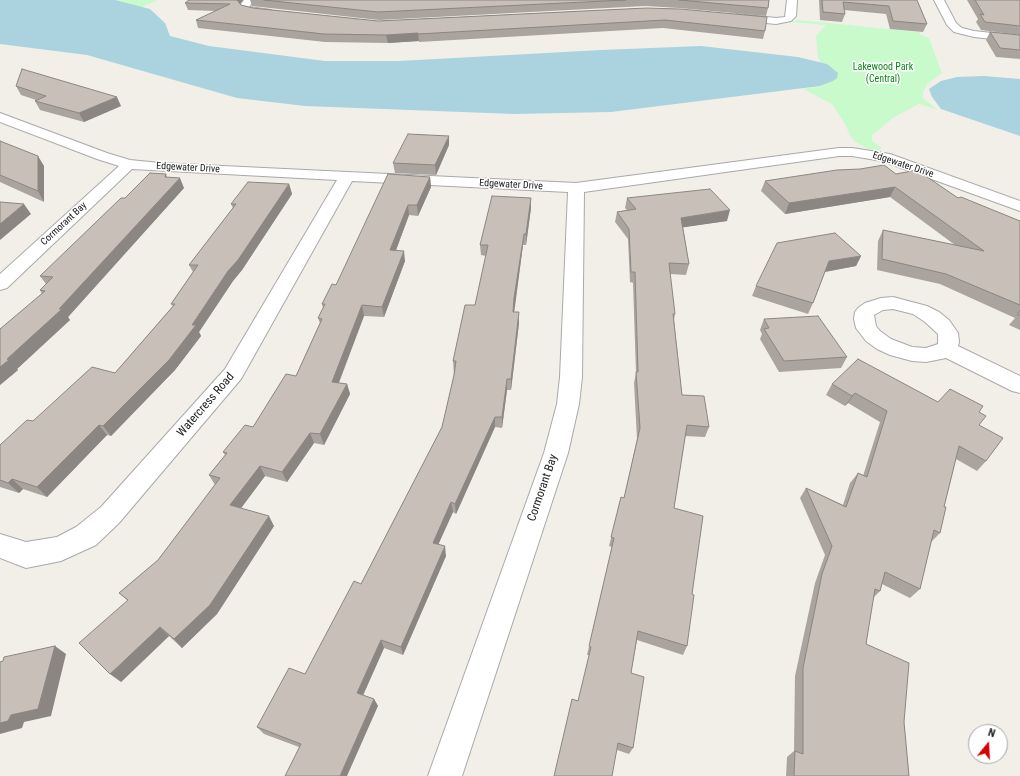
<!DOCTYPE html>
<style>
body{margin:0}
#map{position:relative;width:1020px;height:776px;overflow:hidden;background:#f2efe9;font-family:"Roboto Condensed",sans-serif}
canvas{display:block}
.north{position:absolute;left:968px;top:724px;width:40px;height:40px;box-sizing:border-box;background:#fff;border:1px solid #a7a7a7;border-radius:50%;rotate:18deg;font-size:11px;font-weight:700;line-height:16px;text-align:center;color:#222}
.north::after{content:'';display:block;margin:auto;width:14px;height:18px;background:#d40000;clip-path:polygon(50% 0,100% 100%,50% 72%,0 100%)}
</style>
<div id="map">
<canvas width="1020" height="776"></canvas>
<div class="north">N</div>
</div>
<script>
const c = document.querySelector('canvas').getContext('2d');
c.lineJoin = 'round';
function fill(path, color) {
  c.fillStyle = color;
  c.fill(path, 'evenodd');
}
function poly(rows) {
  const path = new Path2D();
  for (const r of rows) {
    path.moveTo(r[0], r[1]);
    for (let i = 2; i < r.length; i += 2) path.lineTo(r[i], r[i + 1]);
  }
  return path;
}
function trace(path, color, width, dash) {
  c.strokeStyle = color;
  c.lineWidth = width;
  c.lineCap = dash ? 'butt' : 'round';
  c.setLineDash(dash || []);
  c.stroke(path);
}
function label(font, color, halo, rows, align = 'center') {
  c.font = font + ' "Roboto Condensed",sans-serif';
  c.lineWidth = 3;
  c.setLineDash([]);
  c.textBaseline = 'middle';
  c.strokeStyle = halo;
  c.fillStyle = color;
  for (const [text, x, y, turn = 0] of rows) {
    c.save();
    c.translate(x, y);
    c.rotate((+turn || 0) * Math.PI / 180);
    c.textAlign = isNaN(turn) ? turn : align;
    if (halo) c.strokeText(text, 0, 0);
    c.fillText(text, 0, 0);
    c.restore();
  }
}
const park = poly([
 [115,0,158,0,140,8],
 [797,20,919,32,920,34,929,38,942,73,927,84,923,92,923,98,938,110,919,104,894,117,872,135,872,141,882,148,878,151,868,149,856,142,851,137,845,124,832,104,803,89,821,86,833,81,827,64,820,62,818,57,816,36,826,25,792,22]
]);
const water = poly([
 [0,0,115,0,150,9,165,23,170,36,209,46,325,61,399,61,601,50,701,46,798,57,827,64,838,73,837,78,833,81,820,86,611,112,514,114,305,106,237,98,87,55,0,44],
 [984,76,1020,79,1020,136,941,109,932,97,929,89,941,81,957,77]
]);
const minor = poly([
 [244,0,254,0,249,7,271,10,276,13,271,16,243,11,239,7,244,0],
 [787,0,797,0,796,16,791,21,776,24,736,20,731,17,736,14,776,18,785,17,787,0],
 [934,0,944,0,956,23,962,28,974,31,1020,36,1020,42,974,37,954,32,947,25,934,0],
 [0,113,107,153,130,160,160,163,576,183,839,148,852,148,890,154,1020,201,1020,211,882,161,852,156,839,156,584,192,582,377,579,404,568,453,462,776,428,776,544,453,557,404,560,377,568,192,352,181,241,379,119,523,96,545,61,561,26,568,0,558,0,534,26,542,57,537,76,527,101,507,225,369,337,180,132,169,7,288,0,290,0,274,119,166,97,159,0,122,0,113],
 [893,297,927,306,939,312,949,320,958,333,959,342,958,346,1020,376,1020,393,1012,391,946,358,926,362,912,361,890,355,877,349,866,341,856,328,854,319,855,312,858,308,865,303,881,298,893,297],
 [893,309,913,314,925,322,938,334,938,344,926,348,912,347,891,339,880,331,876,326,874,315,883,310,893,309]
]);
const wall = poly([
 [189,0,243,0,240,4,241,5,253,8,378,21,646,8,765,31,763,39,663,28,419,42,419,41,388,43,325,42,198,28,196,20,215,11,188,10,185,3],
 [250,0,769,0,768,8,766,16,679,8,645,6,379,20,252,6],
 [819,0,917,0,927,24,923,32,890,29,886,14,844,10,845,14,842,22,820,20],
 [967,0,1020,0,1020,35,981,30,976,22,978,19],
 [990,32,1020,35,1020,59,996,57,986,40],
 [16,86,121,106,84,122,40,110,35,101,36,100,21,95],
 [0,141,44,166,44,202,0,182],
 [449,145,436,175,395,173,393,163],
 [166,174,167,177,184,188,68,317,70,320,17,369,18,370,0,385,42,294,40,290,46,284,40,276,125,198],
 [896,174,958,198,1020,221,1020,330,1009,325,1015,318,940,284,877,270,878,241,883,230,955,245,890,197,785,214,761,191,765,181],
 [430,177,431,187,418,216,409,215,396,250,405,261,384,317,364,316,339,383,347,384,350,394,324,445,314,443,287,482,265,476,241,508,274,526,217,614,182,648,169,636,121,682,128,601,119,593,158,560,215,485,209,475,225,455,223,452,253,427,296,376,320,323,318,318,323,308,322,304,336,285],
 [289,184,292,194,242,270,233,281,199,332,201,336,175,370,111,436,107,435,47,497,23,489,19,493,0,487,0,445,33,421,115,373,173,306,171,304,193,272,189,265,233,208,231,204],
 [627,198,727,221,683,227,689,264,686,275,670,274,675,314,674,320,682,395,709,427,705,437,685,436,674,508,692,594,687,646,683,655,637,640,631,673,633,748,629,754,617,750,589,655,587,655,612,547,609,546,621,497,624,498,637,439,634,383,636,373,633,283,630,282,628,239,615,222,617,212,627,210,625,208],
 [531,208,526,245,523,245,514,309,514,312,519,323,515,357,511,390,507,390,502,428,495,427,456,514,453,512,438,544,446,556,403,655,384,648,363,695,374,699,378,706,299,747,264,734,257,727,305,674,361,584,442,427,454,375,453,361,475,305,486,256,481,255,480,245],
 [861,256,856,266,825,272,813,303,808,314,752,296,756,286],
 [764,319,847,357,841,368,779,372,760,339,762,334,760,330],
 [832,384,938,402,979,412,979,425,986,461,977,471,956,459,944,507,940,533,931,542,920,589,910,598,882,584,880,591,873,598,866,644,904,722,909,776,786,776,787,757,794,751,795,676,815,583,825,555,800,498,806,488,843,505,850,483,858,473,863,476,880,422,848,403,845,406,826,395]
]);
const shadedWall = poly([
 [236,0,243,0,238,6],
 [418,33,419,41,388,43,386,35],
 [117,97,121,106,84,122,79,113],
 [449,136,449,145,436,175,435,165],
 [38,156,44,166,44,202,38,191],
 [430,177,431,187,418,216,417,205],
 [180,178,184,188,68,317,70,320,17,369,18,370,0,385,0,367,7,359,59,309],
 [289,184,292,194,242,270,233,281,199,332,201,336,175,370,111,436,103,426,192,325,228,271],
 [895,187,890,197,785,214,789,203],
 [531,198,531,208,526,245,526,234],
 [24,204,31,214,0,240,0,224],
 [408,205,409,215,392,261,390,250],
 [730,210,727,221,679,228,681,218],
 [524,234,523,245,513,322,513,312,514,298],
 [404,251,405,261,384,317,382,307],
 [861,256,856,266,824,272,829,261],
 [362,305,364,316,335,392,332,382],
 [519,312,519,323,511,390,511,379],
 [507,379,507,390,502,428,502,417],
 [347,384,350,394,324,445,320,434],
 [855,393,848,403,845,406,852,396],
 [495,417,495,427,456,514,455,504],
 [99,425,107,435,47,497,37,487],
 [310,433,314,443,287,482,282,472],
 [260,466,265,476,236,515,230,505],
 [12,479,23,489,19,493,8,483],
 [451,502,453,512,435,552,433,543],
 [269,516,274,526,217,614,182,648,174,639],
 [445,546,446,556,403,655,401,647],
 [160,627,169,636,121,682,110,674],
 [381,640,384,648,361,700,357,693],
 [55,646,66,654,51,716,24,722,22,728,0,734,0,723],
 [374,699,378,706,347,776,340,776]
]);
const building = poly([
 [189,0,237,0,241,5,253,8,378,21,646,8,680,9,767,17,765,31,665,20,418,34,418,33,386,35,324,34,196,20,230,4,185,3,189,0],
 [264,0,626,0,378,12,264,0],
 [679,0,769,0,768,8,679,0],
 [822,0,917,0,927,24,893,21,889,6,843,2,845,14,823,12,822,0],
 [975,0,1020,0,1020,26,985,22,980,14,984,15,975,0],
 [990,32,1020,35,1020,50,1000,48,990,32],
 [22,69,117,97,79,113,35,101,46,96,16,86,22,69],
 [408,134,449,136,435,165,393,163,408,134],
 [0,141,38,156,38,191,0,175,0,141],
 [884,165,896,174,917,170,958,198,961,197,1020,221,1020,305,946,274,882,259,883,230,984,251,895,187,789,203,765,181,837,170,860,169,884,165],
 [150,173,166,174,165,177,180,178,59,309,62,309,7,359,9,360,0,367,0,329,45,291,40,290,53,277,40,276,121,198,125,198,150,173],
 [388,174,430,177,417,205,408,205,390,250,404,251,382,307,362,305,332,382,347,384,320,434,310,433,282,472,260,466,230,505,269,516,210,605,174,639,160,627,110,674,79,643,128,600,119,593,158,560,220,478,209,475,227,453,223,452,245,425,253,427,286,374,296,376,322,319,318,318,325,304,322,304,332,284,336,285,388,174],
 [248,182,289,184,238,260,228,271,192,325,196,325,169,360,103,426,99,425,37,487,12,479,8,483,0,480,0,445,27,420,33,421,92,367,115,373,175,304,171,304,198,265,189,265,236,204,231,204,248,182],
 [710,189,730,210,681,218,689,264,669,263,675,314,673,314,682,395,704,396,709,427,687,425,674,508,703,516,692,594,694,595,687,646,638,631,631,673,644,677,633,748,618,743,612,776,554,776,572,699,578,701,591,647,589,646,614,538,611,537,621,497,624,498,640,428,636,372,638,372,635,272,631,272,629,229,617,212,636,209,627,198,710,189],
 [492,196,531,198,526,234,524,234,514,298,513,312,519,312,515,346,511,379,507,379,502,417,495,417,455,504,451,502,433,543,445,546,401,647,381,640,357,693,374,699,340,776,285,776,301,744,257,727,289,668,305,674,354,581,361,584,442,427,454,375,456,361,453,361,465,305,475,305,488,245,480,245,492,196],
 [0,202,24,204,0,224,0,202],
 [835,233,861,256,829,261,813,303,756,286,777,243,835,233],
 [1020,311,1020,315,1017,314,1020,311],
 [818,316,847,357,784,361,764,329,769,328,764,319,818,316],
 [858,359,938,402,950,389,983,406,979,412,986,416,979,425,1003,438,986,461,959,446,944,507,946,507,940,533,934,530,920,589,885,572,880,591,875,589,866,644,909,663,904,722,909,776,794,776,795,751,803,754,803,668,822,574,832,546,806,488,846,507,858,473,867,477,887,411,855,393,852,396,832,384,858,359],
 [55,646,38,709,11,715,8,721,0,723,0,662,3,661,4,657,55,646]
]);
const farParknames = [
 ["Lakewood Park",883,67],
 ["(Central)",883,79]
];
const farStreetnames = [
 ["Edgewater Drive",903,165,18],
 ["Edgewater Drive",188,168,3],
 ["Edgewater Drive",511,185,3],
 ["Cormorant Bay",64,224,-43]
];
const streetNames = [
 ["Watercress Road",206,405,-49],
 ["Cormorant Bay",543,488,-71]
];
fill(park, '#c8facc');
fill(water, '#aad3df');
trace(minor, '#a9a9a9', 2);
fill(minor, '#fff');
fill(wall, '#aba49e');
fill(shadedWall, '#8b8681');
fill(building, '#c7bfb8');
trace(building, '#8b8681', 1);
label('10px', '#0c8416', '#fff', farParknames);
label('10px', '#222', '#fff', farStreetnames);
label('12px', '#222', '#fff', streetNames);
</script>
